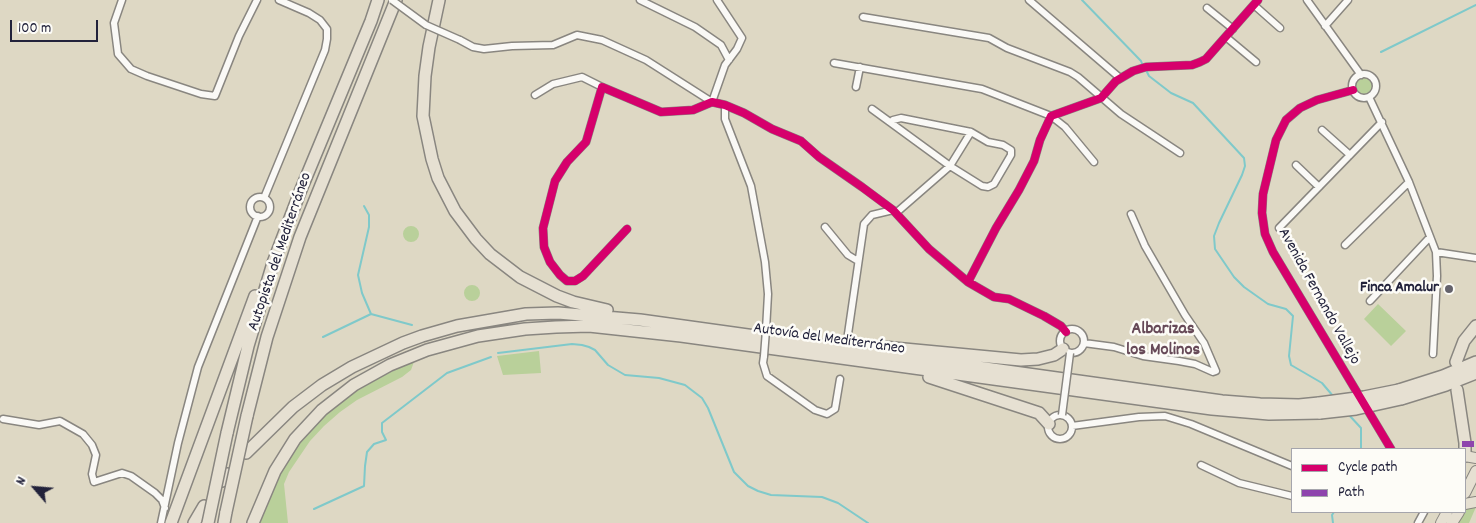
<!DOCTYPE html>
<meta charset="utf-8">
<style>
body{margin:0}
#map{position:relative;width:1476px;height:523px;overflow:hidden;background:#ded8c4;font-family:Dekko,sans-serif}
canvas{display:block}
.legend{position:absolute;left:1291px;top:448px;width:175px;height:65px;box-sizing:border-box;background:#fdfcf7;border:1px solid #a5a5ac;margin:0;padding:6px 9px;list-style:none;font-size:15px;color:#22223b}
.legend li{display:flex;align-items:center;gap:10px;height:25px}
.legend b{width:25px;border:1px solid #a5a5ac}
.north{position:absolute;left:10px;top:463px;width:50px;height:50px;-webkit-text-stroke:4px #fdfcf7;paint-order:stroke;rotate:297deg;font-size:14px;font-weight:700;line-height:20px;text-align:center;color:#22223b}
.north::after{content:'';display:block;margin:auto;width:18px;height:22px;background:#22223b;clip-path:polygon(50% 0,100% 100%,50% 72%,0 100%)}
.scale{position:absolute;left:10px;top:20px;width:88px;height:22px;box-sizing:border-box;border:2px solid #22223b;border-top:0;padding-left:6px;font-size:15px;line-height:18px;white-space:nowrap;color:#22223b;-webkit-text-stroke:4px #fdfcf7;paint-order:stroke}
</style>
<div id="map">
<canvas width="1476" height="523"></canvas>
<ul class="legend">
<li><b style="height:6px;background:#d6006c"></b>Cycle path</li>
<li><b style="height:6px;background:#8e44ad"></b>Path</li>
</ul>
<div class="north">N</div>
<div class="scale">100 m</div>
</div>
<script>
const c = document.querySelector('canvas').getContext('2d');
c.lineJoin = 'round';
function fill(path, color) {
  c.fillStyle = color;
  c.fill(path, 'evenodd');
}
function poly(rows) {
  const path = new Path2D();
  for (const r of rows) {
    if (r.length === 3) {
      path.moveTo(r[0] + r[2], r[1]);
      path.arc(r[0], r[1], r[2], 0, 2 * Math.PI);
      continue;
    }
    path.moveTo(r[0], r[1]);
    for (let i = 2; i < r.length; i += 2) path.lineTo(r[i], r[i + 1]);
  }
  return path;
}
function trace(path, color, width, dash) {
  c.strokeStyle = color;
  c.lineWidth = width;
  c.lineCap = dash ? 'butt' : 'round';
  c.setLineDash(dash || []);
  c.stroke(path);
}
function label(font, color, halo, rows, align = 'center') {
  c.font = font + ' Dekko,sans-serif';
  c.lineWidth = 5;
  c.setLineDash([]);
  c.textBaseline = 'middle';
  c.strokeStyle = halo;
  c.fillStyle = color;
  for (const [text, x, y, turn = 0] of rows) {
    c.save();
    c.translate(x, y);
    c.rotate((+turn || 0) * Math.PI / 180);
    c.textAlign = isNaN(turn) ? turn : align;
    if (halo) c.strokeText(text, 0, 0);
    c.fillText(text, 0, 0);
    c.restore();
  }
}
const green = poly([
 [1364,86,8],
 [411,234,8],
 [472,293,8],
 [1378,304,1406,331,1391,346,1364,319],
 [539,351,541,373,503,375,497,356],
 [415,359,411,370,402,377,357,400,340,412,324,426,310,441,289,472,284,484,288,523,260,523,277,478,289,457,305,434,322,417,358,389],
 [1467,507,1476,507,1469,523,1457,523,1461,512,1465,512,1465,509]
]);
const stream = poly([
 [1082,0,1141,61,1143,66],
 [1381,52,1476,5],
 [1146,70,1149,76,1171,93,1193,103,1244,158,1245,166,1242,175,1219,223,1214,236,1215,249,1234,277,1244,287,1268,304,1286,309,1293,316,1289,356,1291,365,1322,383,1333,396],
 [364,206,369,215,369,227,358,275,362,293,371,314,412,325],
 [323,337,371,314],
 [498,353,572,344,582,345,589,347,595,350,608,365,625,375,659,378,685,385,702,398,708,408,734,472,748,486,758,491,771,495,822,497,838,503,868,523],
 [1349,415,1361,428,1361,449],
 [314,509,364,486,365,466,367,452,374,444,386,440,382,432,382,423,447,373,491,357],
 [1333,523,1332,515,1334,512]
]);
const street = poly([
 [122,0,114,23,118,54,131,69,147,76,201,94,215,96,239,36,257,0],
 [640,0,695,27,721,45,729,60],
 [1029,0,1120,78],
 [1307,0,1361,75],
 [1254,5,1280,28],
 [1207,8,1233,29],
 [863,17,989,38,1007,48,1070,72,1078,77,1121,114,1180,153],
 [1325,26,1348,0],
 [1226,37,1256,62],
 [460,40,473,47,484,49,512,46,553,45,577,35,602,40,646,60,712,102],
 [834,63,982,89,1051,116,1065,127,1094,162],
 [1364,86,12],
 [856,87,860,67],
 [1353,90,1317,100,1300,108,1286,120,1276,140,1263,194,1262,213,1265,234,1273,252,1391,449],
 [535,95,553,84,582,77,602,87],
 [1369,97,1409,182,1436,252,1437,276,1433,354],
 [712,102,725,65,737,49,742,38,717,0],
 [725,105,725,119,751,186,765,262,768,294,766,330],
 [872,109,950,166,982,186,988,187,994,184,1011,155,1011,150,1003,145,988,142,971,132,901,118,893,120,891,123],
 [1322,130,1350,155],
 [1296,165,1319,187],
 [260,207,10],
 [264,198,325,50,327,39,327,29,320,20,309,13,279,0],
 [896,213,950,166,971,132],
 [825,227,848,255,858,261],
 [1279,228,1382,122],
 [627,229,583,276,575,281,567,281,560,275,550,262,544,247,543,228,555,181,567,162,586,142,602,87,661,112,693,110,712,102,725,105,744,113,772,129,801,141,819,157,862,187,893,210,929,249,968,282,994,297,1009,299,1044,316,1061,326,1066,332],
 [1345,245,1409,182],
 [1436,252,1476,258],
 [968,282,996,228,1019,190,1034,161,1040,140,1051,116,1101,98,1116,81,1133,71,1146,67,1192,65,1200,62,1206,59,1258,0],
 [1370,301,1430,237],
 [1072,341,12],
 [848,334,864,224,872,215,893,210],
 [1084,343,1114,347,1143,356,1179,361,1195,364,1213,372,1216,371,1204,343,1185,315,1145,246,1131,214],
 [764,356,763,363,767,376,815,410,827,414,835,409,840,379],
 [1060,427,12],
 [3,419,39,425,60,421,83,434,92,445,96,455,92,474,94,482,122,473,131,476,155,493,162,500,165,508],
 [1072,426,1139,417,1165,416,1191,424,1292,466],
 [1201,465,1239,483,1292,496],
 [161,523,178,443,198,367,258,216],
 [1418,523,1424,512]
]);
const primary = poly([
 [1465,456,1476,458],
 [1465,493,1476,471],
 [1465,504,1476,502],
 [1441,523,1447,512],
 [1452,523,1459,512]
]);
const highway = poly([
 [439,0,429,47,425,76,423,116,432,159,438,178,455,211,476,239,490,254,520,277,557,296,573,302,607,310],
 [883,347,1021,360,1038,359,1054,355,1063,349],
 [1456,362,1464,341,1476,326],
 [929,377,1039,413,1049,424],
 [1399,390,1443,376,1476,362],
 [1457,390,1465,443,1465,456],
 [1401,399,1446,385,1476,373],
 [247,416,267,337,300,237,396,0],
 [227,433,248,346,273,263,300,192,371,21,378,0],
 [246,453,293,407,322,385,352,367,403,343,422,336,457,326,526,314,558,313,640,320,1222,401,1260,404,1299,405,1319,403],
 [222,481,227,474],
 [171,523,255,296],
 [194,523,204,506],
 [224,523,226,512],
 [253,523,275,471,295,439,322,410,354,385,390,365,427,350,478,336,525,329,556,327,589,326,681,336,1212,409,1269,414,1320,413]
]);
const streetBridge = poly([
 [392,0,426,25,460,40],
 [764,356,766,330],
 [1062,415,1070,353]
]);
const highwayBridge = poly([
 [1319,403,1364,397,1399,390],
 [1320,413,1356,409,1401,399],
 [226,512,247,416],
 [208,523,227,433]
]);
const quiet = poly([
 [1462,444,1476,444]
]);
const cycleway = poly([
 [1353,90,1317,100,1300,108,1286,120,1276,140,1263,194,1262,213,1265,234,1273,252,1391,449],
 [627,229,583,276,575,281,567,281,560,275,550,262,544,247,543,228,555,181,567,162,586,142,602,87,661,112,693,110,712,102,725,105,744,113,772,129,801,141,819,157,862,187,893,210,929,249,968,282,994,297,1009,299,1044,316,1061,326,1066,332],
 [968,282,996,228,1019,190,1034,161,1040,140,1051,116,1101,98,1116,81,1133,71,1146,67,1192,65,1200,62,1206,59,1258,0]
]);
const markers = [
 [1449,289,5,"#64626b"]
];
const streetNames = [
 ["Autopista del Mediterráneo",281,252,-71],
 ["Avenida Fernando Vallejo",1318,297,61],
 ["Autovía del Mediterráneo",829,340,8]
];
const poiNames = [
 ["Finca Amalur",1439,289]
];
const neighbourhoodNames = [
 ["Albarizas",1163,331],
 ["los Molinos",1163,352]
];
fill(green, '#b9d09a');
trace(stream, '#7fc9ca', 2);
trace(street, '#898680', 9);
trace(primary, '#898680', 12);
trace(highway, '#898680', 14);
trace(street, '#faf9f6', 6);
trace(primary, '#e6e0d2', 10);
trace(highway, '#e6e0d2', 11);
trace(streetBridge, '#898680', 9, []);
trace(highwayBridge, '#898680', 14, []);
trace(streetBridge, '#faf9f6', 6);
trace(highwayBridge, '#e6e0d2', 11);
trace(quiet, '#8e44ad', 6, [12, 6]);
trace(cycleway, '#d6006c', 8);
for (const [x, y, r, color] of markers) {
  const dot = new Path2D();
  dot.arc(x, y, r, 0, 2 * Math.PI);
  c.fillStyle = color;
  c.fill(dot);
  trace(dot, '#fdfcf7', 2);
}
label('16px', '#22223b', '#fdfcf7', streetNames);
label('bold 16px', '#22223b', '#fdfcf7', poiNames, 'right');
label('bold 18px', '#674a58', '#fdfcf7', neighbourhoodNames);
</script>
